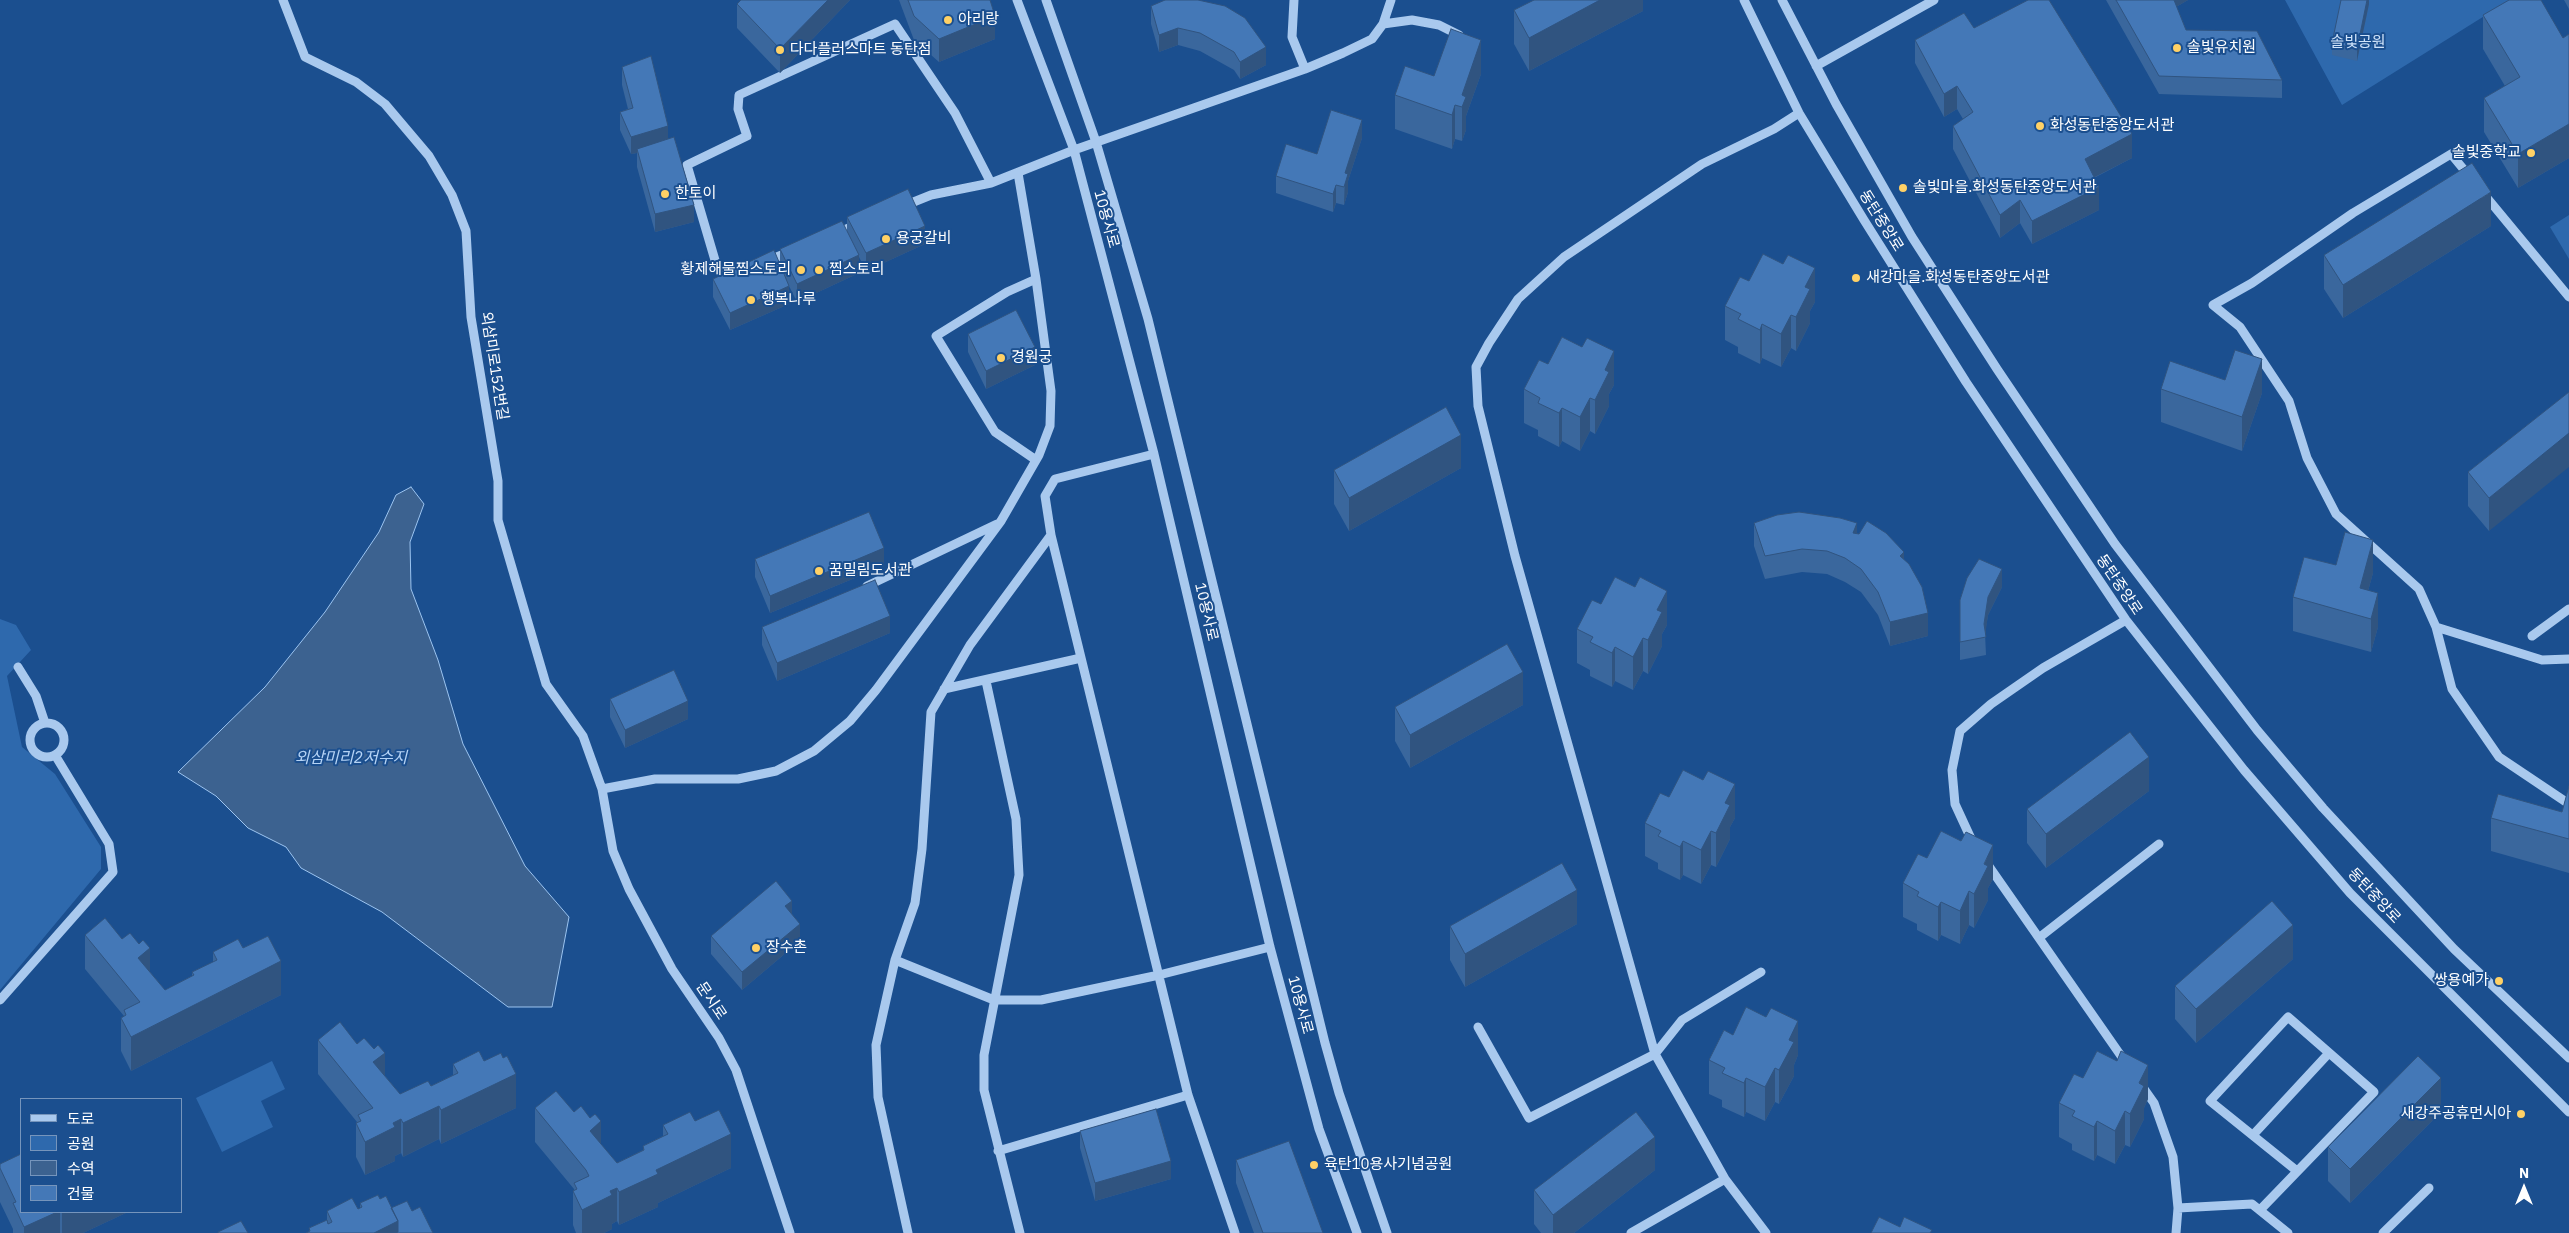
<!DOCTYPE html>
<meta charset="utf-8">
<style>
body{margin:0}
#map{position:relative;width:2569px;height:1233px;overflow:hidden;background:#1b4f8f;font-family:"IBM Plex Sans","Noto Sans KR",sans-serif}
canvas{display:block}
.legend{position:absolute;left:20px;top:1098px;width:162px;height:115px;box-sizing:border-box;background:#1b4f8f;border:1px solid #7695bc;margin:0;padding:6px 9px;list-style:none;font-size:15px;color:#fff}
.legend li{display:flex;align-items:center;gap:10px;height:25px}
.legend b{width:25px;border:1px solid #7695bc}
.north{position:absolute;left:2499px;top:1163px;width:50px;height:50px;-webkit-text-stroke:4px #1b4f8f;paint-order:stroke;rotate:0deg;font-size:14px;font-weight:700;line-height:20px;text-align:center;color:#fff}
.north::after{content:'';display:block;margin:auto;width:18px;height:22px;background:#fff;clip-path:polygon(50% 0,100% 100%,50% 72%,0 100%)}
</style>
<div id="map">
<canvas width="2569" height="1233"></canvas>
<ul class="legend">
<li><b style="height:6px;background:#a9c9ee"></b>도로</li>
<li><b style="height:14px;background:#2e69ad"></b>공원</li>
<li><b style="height:14px;background:#3c6290"></b>수역</li>
<li><b style="height:14px;background:#4478b7"></b>건물</li>
</ul>
<div class="north">N</div>
</div>
<script>
const c = document.querySelector('canvas').getContext('2d');
c.lineJoin = 'round';
function fill(path, color) {
  c.fillStyle = color;
  c.fill(path, 'evenodd');
}
function poly(rows) {
  const path = new Path2D();
  for (const r of rows) {
    if (r.length === 3) {
      path.moveTo(r[0] + r[2], r[1]);
      path.arc(r[0], r[1], r[2], 0, 2 * Math.PI);
      continue;
    }
    path.moveTo(r[0], r[1]);
    for (let i = 2; i < r.length; i += 2) path.lineTo(r[i], r[i + 1]);
  }
  return path;
}
function trace(path, color, width, dash) {
  c.strokeStyle = color;
  c.lineWidth = width;
  c.lineCap = dash ? 'butt' : 'round';
  c.setLineDash(dash || []);
  c.stroke(path);
}
function label(font, color, halo, rows, align = 'center') {
  c.font = font + ' "IBM Plex Sans","Noto Sans KR",sans-serif';
  c.lineWidth = 4;
  c.setLineDash([]);
  c.textBaseline = 'middle';
  c.strokeStyle = halo;
  c.fillStyle = color;
  for (const [text, x, y, turn = 0] of rows) {
    c.save();
    c.translate(x, y);
    c.rotate((+turn || 0) * Math.PI / 180);
    c.textAlign = isNaN(turn) ? turn : align;
    if (halo) c.strokeText(text, 0, 0);
    c.fillText(text, 0, 0);
    c.restore();
  }
}
const green = poly([
 [2285,0,2510,0,2342,105],
 [2569,215,2569,259,2550,227],
 [0,619,16,625,31,650,7,676,22,747,55,774,101,847,101,869,0,990],
 [272,1061,285,1089,261,1101,273,1127,222,1152,196,1098]
]);
const water = poly([
 [411,487,424,504,410,542,411,589,438,660,463,744,525,866,569,917,552,1007,508,1007,382,912,301,868,286,847,248,828,216,796,178,772,265,687,325,612,379,532,396,495,411,487]
]);
const minor = poly([
 [283,0,305,57,356,82,385,104,429,156,452,195,466,231,471,317,498,481,498,520,546,684,583,736,602,789,613,851,629,889,672,969,719,1038,736,1070,790,1233],
 [1017,0,1074,150,1154,454,1270,947,1319,1129,1357,1233],
 [1046,0,1096,142,1148,319,1325,1043,1339,1093,1387,1233],
 [1294,0,1292,37,1305,69],
 [1744,0,1799,113,1864,220,1966,382,2126,620,2244,770,2350,893,2569,1112],
 [1782,0,1836,104,1912,237,1997,369,2115,544,2257,730,2323,808,2454,949,2569,1058],
 [895,24,955,113,991,183,931,195,732,275,722,272,717,267,687,165,747,136,738,109,739,95,895,24],
 [1383,24,1412,20,1439,25,1459,35],
 [1816,66,1934,0],
 [2470,177,2451,154,2353,213,2252,283,2213,305,2240,327,2289,401,2307,458,2336,514,2419,589,2436,627,2452,689,2499,757,2569,804],
 [991,183,1074,150,1305,69,1343,53,1372,39,1383,24,1391,0],
 [2483,193,2569,297],
 [1036,279,1007,292,936,336,995,432,1036,460],
 [1154,454,1055,479,1045,496,1051,535,1188,1095,1235,1233],
 [867,586,997,524],
 [2436,627,2542,660,2569,659],
 [2532,636,2569,609],
 [18,667,36,696,45,723],
 [986,681,1016,819,1019,875,984,1055,984,1090,1020,1233],
 [944,689,1081,658],
 [47,740,17],
 [602,789,655,779,738,779,776,771,814,751,850,721,876,690,1001,521,1039,455,1050,426,1051,391,1036,279,1018,173],
 [1973,843,1955,804,1952,770,1960,731,1991,704,2043,668,2126,620],
 [1986,862,2126,1063],
 [2040,937,2159,844],
 [895,960,994,1000,1041,1000,1159,975,1270,947],
 [0,1000,113,872,109,844,55,755],
 [1478,1027,1529,1118,1655,1054,1682,1020,1761,972],
 [2142,1086,2154,1103,2173,1157,2178,1208,2176,1233],
 [2253,1135,2329,1053],
 [998,1151,1188,1095],
 [2178,1208,2252,1204,2288,1233],
 [2260,1210,2374,1092,2288,1017,2210,1101,2297,1171],
 [908,1233,878,1097,876,1045,895,960,915,903,922,849,931,712,970,645,1051,535],
 [1631,1233,1725,1179],
 [1766,1233,1725,1179,1655,1054,1515,556,1478,406,1476,367,1489,343,1518,299,1564,257,1702,164,1774,129,1799,113],
 [2383,1233,2429,1188]
]);
const wall = poly([
 [741,0,850,0,780,73,737,28,737,4],
 [899,0,990,0,995,39,939,62,914,40],
 [1643,0,1643,11,1529,71,1514,44,1514,10],
 [2106,0,2188,0,2176,7,2186,30,2282,80,2282,98,2159,94],
 [2369,0,2369,4,2357,61,2332,55,2332,43],
 [2564,0,2569,0,2569,9],
 [1151,6,1266,65,1240,79,1234,70,1200,51,1178,45,1159,52,1151,24],
 [2483,15,2563,38,2569,34,2569,158,2518,188,2484,132,2484,98,2505,86,2483,49],
 [1974,28,2132,158,2094,178,2099,210,2032,244,2020,223,2000,238,1953,149,1953,126,1963,119,1957,109,1944,117,1915,63,1915,40],
 [622,67,668,139,694,222,655,232,637,167,637,153,631,154,620,130,620,112,628,109,622,85],
 [1481,74,1466,116,1466,130,1462,141,1455,139,1452,149,1395,129,1395,95,1434,76],
 [1362,138,1348,181,1348,192,1344,205,1336,203,1333,212,1276,193,1276,176,1317,154],
 [847,217,925,244,866,271,859,257,859,273,797,302,789,286,789,304,730,330,713,297,713,279,780,265,780,249,847,231],
 [2491,226,2343,318,2324,289,2324,255],
 [1749,281,1815,302,1810,311,1810,323,1796,351,1791,348,1781,367,1762,358,1760,364,1738,353,1738,347,1725,340,1725,306],
 [968,334,1035,365,986,389,968,352],
 [1548,364,1614,385,1609,394,1609,406,1595,434,1590,431,1580,451,1562,441,1559,447,1538,436,1538,430,1524,423,1524,389],
 [2161,389,2262,393,2242,451,2161,422],
 [2569,392,2489,531,2468,506,2468,472],
 [1461,468,1349,531,1334,504,1334,470],
 [1754,523,1857,534,1904,560,1928,636,1890,646,1878,615,1861,592,1845,582,1827,574,1802,572,1765,579,1754,546],
 [755,559,884,566,770,613,755,577],
 [2336,565,2373,573,2368,591,2378,627,2371,652,2293,631,2293,597],
 [2002,587,1988,615,1985,633,1986,655,1960,660,1960,600],
 [1601,604,1667,625,1662,634,1662,646,1648,674,1643,671,1633,690,1615,681,1612,687,1590,676,1590,670,1577,663,1577,629],
 [762,627,890,633,777,681,762,645],
 [610,699,688,719,625,748,610,717],
 [1523,705,1410,768,1395,741,1395,707],
 [2569,786,2569,873,2491,851,2491,818,2562,812],
 [2149,791,2046,868,2027,843,2027,809],
 [1669,797,1735,818,1730,827,1730,839,1716,867,1711,865,1701,884,1683,875,1680,880,1658,869,1658,863,1645,856,1645,823],
 [1927,858,1993,879,1988,888,1988,900,1974,928,1969,925,1960,944,1941,935,1938,941,1917,930,1917,924,1903,917,1903,883],
 [792,914,800,941,742,990,711,954,711,936],
 [1577,924,1465,987,1450,960,1450,926],
 [85,935,150,972,165,990,192,976,192,972,213,962,213,952,243,948,281,995,131,1071,121,1051,121,1018,124,1017,124,1016,85,969],
 [2293,959,2196,1043,2175,1019,2175,986],
 [1733,1035,1798,1055,1794,1065,1794,1076,1779,1104,1775,1102,1765,1121,1746,1112,1744,1117,1722,1107,1722,1100,1709,1094,1709,1060],
 [318,1040,385,1076,400,1094,431,1086,453,1075,453,1064,484,1061,516,1108,441,1144,439,1139,403,1157,401,1153,395,1156,395,1161,365,1175,356,1157,356,1123,357,1122,318,1074],
 [2083,1078,2148,1099,2144,1108,2144,1119,2130,1147,2125,1145,2115,1164,2097,1155,2094,1161,2072,1150,2072,1144,2059,1137,2059,1103],
 [535,1108,601,1145,617,1163,643,1150,643,1146,663,1136,663,1125,695,1121,731,1168,658,1203,658,1207,619,1225,617,1221,612,1224,612,1229,604,1233,576,1233,573,1225,573,1191,574,1191,574,1189,535,1142],
 [2441,1112,2350,1203,2328,1181,2328,1147],
 [1080,1131,1171,1179,1095,1201,1080,1148],
 [1236,1160,1323,1233,1254,1233,1236,1183],
 [0,1164,21,1212,128,1212,83,1233,13,1233,13,1229,0,1202],
 [1655,1170,1574,1233,1541,1233,1534,1224,1534,1190],
 [380,1199,391,1208,412,1211,309,1232,309,1228,327,1220,327,1211,358,1209,360,1208,360,1203]
]);
const shadedWall = poly([
 [828,0,850,0,780,73,780,49],
 [1600,0,1643,0,1643,11,1529,71,1529,38],
 [2171,0,2188,0,2171,10],
 [2367,0,2369,0,2369,4,2357,61,2357,49],
 [995,16,995,39,939,62,939,39],
 [1178,28,1178,45,1159,52,1159,35],
 [1481,40,1481,74,1466,116,1466,130,1462,141,1462,95],
 [1266,47,1266,65,1240,79,1240,62],
 [1957,86,1957,109,1944,117,1944,94],
 [1455,105,1455,139,1452,149,1452,115],
 [1362,120,1362,138,1348,181,1348,192,1344,205,1345,173],
 [2569,124,2569,158,2518,188,2518,154],
 [668,126,668,144,637,149,637,153,631,154,631,137],
 [2132,134,2132,158,2085,182,2085,159],
 [1336,185,1336,203,1333,212,1333,194],
 [2099,187,2099,210,2032,244,2032,221],
 [2491,192,2491,226,2343,318,2343,285],
 [2020,200,2020,223,2000,238,2000,215],
 [694,205,694,222,655,232,655,214],
 [925,226,925,244,866,271,866,253],
 [859,255,859,273,797,302,797,284],
 [1815,268,1815,302,1810,311,1810,323,1796,351,1796,317,1805,287],
 [789,286,789,304,730,330,730,313],
 [1791,315,1791,348,1781,367,1781,334],
 [1762,324,1762,358,1760,364,1760,330],
 [1035,347,1035,365,986,389,986,371],
 [1614,351,1614,385,1609,394,1609,406,1595,434,1595,400,1605,370],
 [2262,359,2262,393,2242,451,2242,417],
 [1590,398,1590,431,1580,451,1580,417],
 [1562,408,1562,441,1559,447,1559,413],
 [2569,433,2569,467,2489,531,2489,498],
 [1461,435,1461,468,1349,531,1349,498],
 [1857,523,1857,546,1853,533],
 [2373,540,2373,573,2361,616,2360,588],
 [884,548,884,566,770,613,770,596],
 [1904,552,1904,575,1900,556],
 [2002,569,2002,587,1988,615,1985,637,1984,624,1988,597],
 [1667,591,1667,625,1662,634,1662,646,1648,674,1648,640,1657,610],
 [2378,593,2378,627,2371,652,2371,619],
 [1928,613,1928,636,1890,646,1890,622],
 [890,616,890,633,777,681,777,663],
 [1643,638,1643,671,1633,690,1633,657],
 [1615,647,1615,681,1612,687,1612,653],
 [1523,672,1523,705,1410,768,1410,735],
 [688,701,688,719,625,748,625,730],
 [2149,757,2149,791,2046,868,2046,834],
 [1735,784,1735,818,1730,827,1730,839,1716,867,1716,833,1725,803],
 [1711,831,1711,865,1701,884,1701,850],
 [1683,841,1683,875,1680,880,1680,847],
 [1993,845,1993,879,1988,888,1988,900,1974,928,1974,894,1984,864],
 [1577,890,1577,924,1465,987,1465,954],
 [1969,891,1969,925,1960,944,1960,911],
 [792,901,792,918,785,906],
 [1941,902,1941,935,1938,941,1938,907],
 [800,924,800,941,742,990,742,972],
 [2293,925,2293,959,2196,1043,2196,1009],
 [150,948,150,982,138,958],
 [281,961,281,995,131,1071,131,1037],
 [1798,1021,1798,1055,1794,1065,1794,1076,1779,1104,1779,1070,1789,1040],
 [385,1053,385,1086,373,1062],
 [2148,1065,2148,1099,2144,1108,2144,1119,2130,1147,2130,1114,2139,1083],
 [1775,1068,1775,1102,1765,1121,1765,1087],
 [516,1074,516,1108,441,1144,441,1110],
 [1746,1078,1746,1112,1744,1117,1744,1083],
 [2441,1078,2441,1112,2350,1203,2350,1169],
 [439,1106,439,1139,403,1157,403,1123],
 [2125,1111,2125,1145,2115,1164,2115,1131],
 [401,1119,401,1153,395,1156,395,1161,365,1175,365,1142,393,1123],
 [601,1121,601,1155,590,1131],
 [2097,1121,2097,1155,2094,1161,2094,1127],
 [731,1134,731,1168,658,1203,658,1207,619,1225,619,1192,656,1170],
 [1655,1137,1655,1170,1574,1233,1553,1233,1553,1215],
 [1171,1161,1171,1179,1095,1201,1095,1183],
 [617,1188,617,1221,612,1224,612,1229,604,1233,582,1233,582,1210,610,1191],
 [53,1212,60,1212,60,1233,24,1233,24,1227],
 [62,1212,128,1212,83,1233,62,1233],
 [398,1221,398,1233,374,1233]
]);
const building = poly([
 [741,0,828,0,780,49,737,4,741,0],
 [908,0,990,0,995,16,939,39,914,16,908,0],
 [1165,0,1198,0,1225,6,1245,18,1266,47,1240,62,1234,52,1200,33,1178,28,1159,35,1151,6,1165,0],
 [1534,0,1600,0,1529,38,1514,10,1534,0],
 [2028,0,2049,0,2132,134,2085,159,2099,187,2032,221,2020,200,2000,215,1953,126,1973,112,1957,86,1944,94,1915,40,1964,13,1974,28,2028,0],
 [2116,0,2174,0,2186,30,2257,31,2282,80,2159,76,2116,0],
 [2341,0,2367,0,2357,49,2332,43,2341,0],
 [2509,0,2541,0,2563,38,2569,34,2569,124,2518,154,2484,98,2520,77,2483,15,2509,0],
 [1451,29,1481,40,1462,95,1466,97,1462,107,1455,105,1452,115,1395,95,1405,66,1434,76,1451,29],
 [651,56,668,126,631,137,620,112,633,108,622,67,651,56],
 [1331,110,1362,120,1345,173,1348,174,1344,187,1336,185,1333,194,1276,176,1286,144,1317,154,1331,110],
 [674,137,694,205,655,214,637,149,674,137],
 [2472,163,2491,192,2343,285,2324,255,2472,163],
 [908,189,925,226,866,253,847,217,908,189],
 [842,221,859,255,797,284,780,249,842,221],
 [774,250,789,286,730,313,713,279,774,250],
 [1763,254,1783,264,1788,255,1815,268,1805,287,1810,289,1796,317,1791,315,1781,334,1762,324,1760,330,1738,319,1741,314,1725,306,1740,277,1749,281,1763,254],
 [1016,310,1035,347,986,371,968,334,1016,310],
 [1562,337,1582,347,1587,338,1614,351,1605,370,1609,372,1595,400,1590,398,1580,417,1562,408,1559,413,1538,403,1540,398,1524,389,1539,360,1548,364,1562,337],
 [2235,350,2262,359,2242,417,2161,389,2170,361,2225,380,2235,350],
 [2569,392,2569,433,2489,498,2468,472,2569,392],
 [1446,407,1461,435,1349,498,1334,470,1446,407],
 [869,512,884,548,770,596,755,559,869,512],
 [1799,512,1840,518,1857,523,1853,533,1859,534,1867,521,1886,533,1904,552,1900,556,1909,564,1922,587,1928,613,1890,622,1878,592,1861,569,1845,558,1827,551,1802,549,1765,556,1754,523,1777,515,1799,512],
 [2345,532,2373,540,2360,588,2378,593,2371,619,2293,597,2304,557,2336,565,2345,532],
 [1979,559,2002,569,1988,597,1984,624,1986,637,1960,642,1960,600,1967,578,1979,559],
 [1615,577,1635,587,1640,577,1667,591,1657,610,1662,612,1648,640,1643,638,1633,657,1615,647,1612,653,1590,642,1593,637,1577,629,1592,600,1601,604,1615,577],
 [875,580,890,616,777,663,762,627,875,580],
 [1507,644,1523,672,1410,735,1395,707,1507,644],
 [674,670,688,701,625,730,610,699,674,670],
 [2130,732,2149,757,2046,834,2027,809,2130,732],
 [1683,770,1703,780,1708,771,1735,784,1725,803,1730,805,1716,833,1711,831,1701,850,1683,841,1680,847,1658,836,1661,831,1645,823,1660,793,1669,797,1683,770],
 [2569,786,2569,839,2491,818,2498,794,2562,812,2569,786],
 [1941,831,1961,841,1966,832,1993,845,1984,864,1988,866,1974,894,1969,891,1960,911,1941,902,1938,907,1917,896,1919,892,1903,883,1918,854,1927,858,1941,831],
 [1562,863,1577,890,1465,954,1450,926,1562,863],
 [776,881,792,901,785,906,800,924,742,972,711,936,776,881],
 [2272,901,2293,925,2196,1009,2175,986,2272,901],
 [105,918,122,939,130,933,139,944,143,940,150,948,138,958,165,990,194,975,192,972,217,960,213,952,238,939,243,948,268,936,281,961,131,1037,121,1018,126,1015,124,1010,140,1002,85,935,105,918],
 [1746,1007,1766,1017,1771,1008,1798,1021,1789,1040,1794,1042,1779,1070,1775,1068,1765,1087,1746,1078,1744,1083,1722,1073,1725,1068,1709,1060,1724,1030,1733,1035,1746,1007],
 [340,1022,357,1044,364,1038,374,1049,378,1045,385,1053,373,1062,400,1094,428,1081,431,1086,458,1073,453,1064,479,1051,484,1061,501,1053,503,1058,507,1056,516,1074,441,1110,439,1106,403,1123,401,1119,393,1123,395,1127,365,1142,356,1123,361,1121,358,1115,373,1108,318,1040,340,1022],
 [2097,1051,2117,1061,2121,1051,2148,1065,2139,1083,2144,1086,2130,1114,2125,1111,2115,1131,2097,1121,2094,1127,2072,1116,2075,1111,2059,1103,2074,1074,2083,1078,2097,1051],
 [2418,1056,2441,1078,2350,1169,2328,1147,2418,1056],
 [556,1091,574,1112,581,1106,590,1118,595,1114,601,1121,590,1131,617,1163,644,1150,643,1146,668,1134,663,1125,690,1112,695,1121,719,1110,731,1134,656,1170,658,1174,619,1192,617,1188,610,1191,612,1195,582,1210,573,1191,577,1189,574,1183,589,1176,586,1170,535,1108,556,1091],
 [1156,1109,1171,1161,1095,1183,1080,1131,1156,1109],
 [1636,1112,1655,1137,1553,1215,1534,1190,1636,1112],
 [1289,1141,1323,1233,1263,1233,1236,1160,1289,1141],
 [21,1154,21,1212,54,1212,55,1213,24,1227,13,1203,16,1202,0,1168,0,1164,21,1154],
 [378,1195,380,1199,386,1196,398,1221,374,1233,306,1233,310,1231,309,1228,327,1220,328,1224,332,1222,327,1211,352,1198,358,1209,362,1207,360,1203,378,1195],
 [407,1201,412,1211,420,1207,433,1233,395,1233,398,1232,398,1221,391,1208,407,1201],
 [1879,1217,1900,1227,1904,1217,1932,1230,1930,1233,1871,1233,1879,1217],
 [241,1221,248,1233,218,1233,218,1232,241,1221]
]);
const markers = [
 [948,20,5,"#ffd166"],
 [2177,48,5,"#ffd166"],
 [780,50,5,"#ffd166"],
 [2040,126,5,"#ffd166"],
 [2531,153,5,"#ffd166"],
 [1903,188,5,"#ffd166"],
 [665,194,5,"#ffd166"],
 [886,239,5,"#ffd166"],
 [801,270,5,"#ffd166"],
 [819,270,5,"#ffd166"],
 [1856,278,5,"#ffd166"],
 [751,300,5,"#ffd166"],
 [1001,358,5,"#ffd166"],
 [819,571,5,"#ffd166"],
 [756,948,5,"#ffd166"],
 [2499,981,5,"#ffd166"],
 [2521,1114,5,"#ffd166"],
 [1314,1165,5,"#ffd166"]
];
const poiNames = [
 ["아리랑",958,20],
 ["솔빛유치원",2187,48],
 ["다다플러스마트 동탄점",790,50],
 ["화성동탄중앙도서관",2050,126],
 ["솔빛중학교",2521,153,"right"],
 ["솔빛마을.화성동탄중앙도서관",1913,188],
 ["한토이",675,194],
 ["용궁갈비",896,239],
 ["황제해물찜스토리",791,270,"right"],
 ["찜스토리",829,270],
 ["새강마을.화성동탄중앙도서관",1866,278],
 ["행복나루",761,300],
 ["경원궁",1011,358],
 ["꿈밀림도서관",829,571],
 ["장수촌",766,948],
 ["쌍용예가",2489,981,"right"],
 ["새강주공휴먼시아",2511,1114,"right"],
 ["육탄10용사기념공원",1324,1165]
];
const parkNames = [
 ["솔빛공원",2358,43]
];
const streetNames = [
 ["10용사로",1106,219,75],
 ["동탄중앙로",1881,221,58],
 ["외삼미로152번길",494,366,81],
 ["동탄중앙로",2119,585,56],
 ["10용사로",1206,612,77],
 ["동탄중앙로",2374,896,47],
 ["문시로",711,1001,56],
 ["10용사로",1300,1005,75]
];
const waterNames = [
 ["외삼미리2저수지",351,758]
];
fill(green, '#2e69ad');
fill(water, '#3c6290');
trace(water, '#9cc4f0', 1);
trace(minor, '#a9c9ee', 9);
fill(wall, '#3a679d');
fill(shadedWall, '#305480');
fill(building, '#4478b7');
trace(building, '#305480', 1);
for (const [x, y, r, color] of markers) {
  const dot = new Path2D();
  dot.arc(x, y, r, 0, 2 * Math.PI);
  c.fillStyle = color;
  c.fill(dot);
  trace(dot, '#1b4f8f', 2);
}
label('15px', '#fff', '#1b4f8f', poiNames, 'left');
label('15px', '#cfe3fa', '#1b4f8f', parkNames);
label('15px', '#fff', '#1b4f8f', streetNames);
label('italic 16px', '#b5d3f5', '#1b4f8f', waterNames);
</script>
